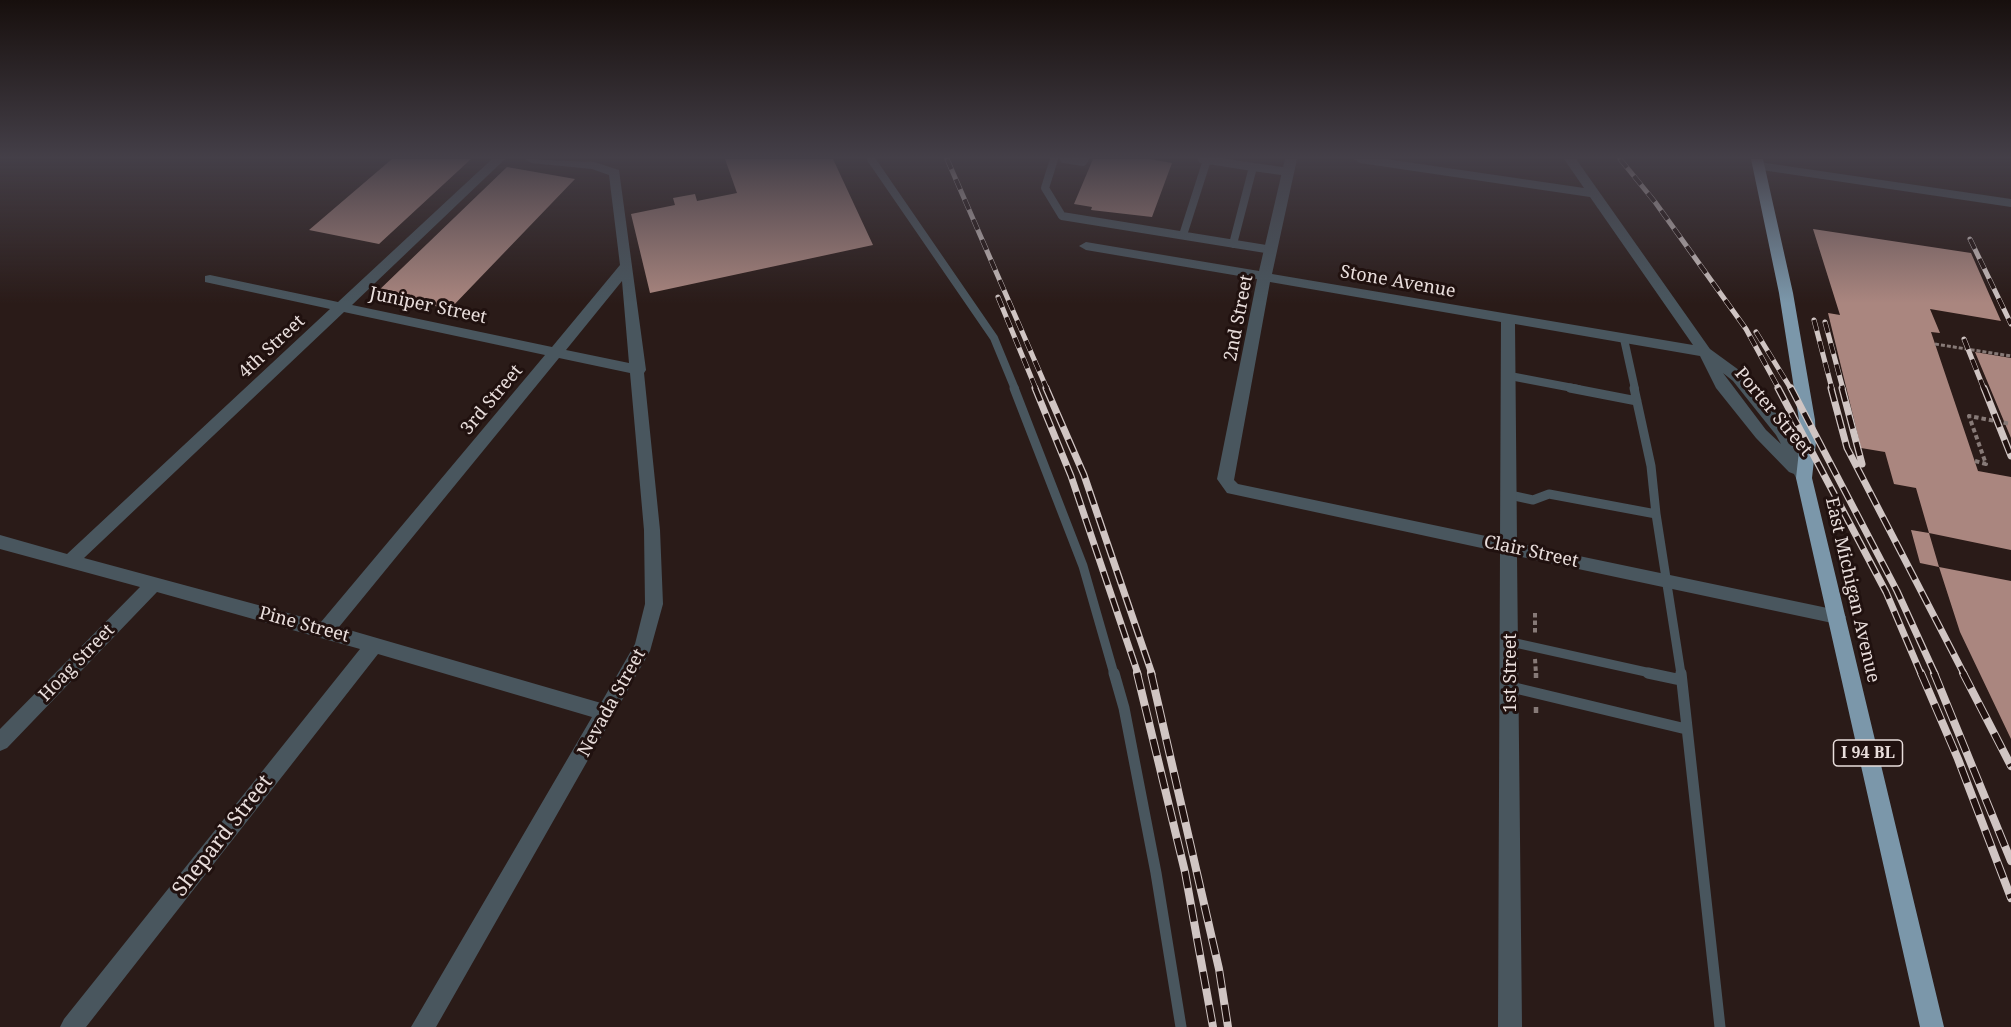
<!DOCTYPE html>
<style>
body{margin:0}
canvas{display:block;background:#2a1b18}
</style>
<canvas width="2011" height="1027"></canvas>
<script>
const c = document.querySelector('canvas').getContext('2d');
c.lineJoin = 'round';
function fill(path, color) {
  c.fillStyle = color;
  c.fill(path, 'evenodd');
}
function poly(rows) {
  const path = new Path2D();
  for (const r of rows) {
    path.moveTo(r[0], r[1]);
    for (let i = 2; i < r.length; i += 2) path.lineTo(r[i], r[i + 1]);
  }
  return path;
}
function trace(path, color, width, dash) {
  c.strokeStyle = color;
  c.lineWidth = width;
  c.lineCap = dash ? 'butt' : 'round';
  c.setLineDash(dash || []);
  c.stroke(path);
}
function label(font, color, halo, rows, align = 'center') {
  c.font = font + ' "Noto Serif",serif';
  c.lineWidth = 6;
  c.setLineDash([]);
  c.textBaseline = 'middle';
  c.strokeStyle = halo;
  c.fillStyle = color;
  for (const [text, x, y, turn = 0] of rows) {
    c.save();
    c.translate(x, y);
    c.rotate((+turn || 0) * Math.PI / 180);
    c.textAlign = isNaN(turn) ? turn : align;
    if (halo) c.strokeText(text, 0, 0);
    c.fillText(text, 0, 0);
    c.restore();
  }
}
const building = poly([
 [392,159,471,159,379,244,309,230],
 [725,159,833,159,873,245,650,293,631,214,675,205,673,198,695,194,697,201,737,193],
 [1093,159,1150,159,1172,163,1152,217,1091,210,1092,207,1074,204],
 [507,167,575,179,450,309,375,294],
 [1813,229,1971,253,2001,321,1930,309,1940,333,1931,332,1978,471,2011,477,2011,550,1929,533,1916,488,1894,484,1885,452,1861,448,1828,313,1840,315],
 [1975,352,2011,358,2011,438],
 [1911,530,1929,533,1939,567,1920,563],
 [1939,567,2011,581,2011,739,1960,632]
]);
const pathFar2 = poly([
 [1935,344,2011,356]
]);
const pathFar1 = poly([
 [1975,461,1986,464,1969,416,2011,424],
 [1535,613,1535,633],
 [1535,659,1536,674]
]);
const path = poly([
 [1536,673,1536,678],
 [1536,707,1536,716]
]);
const serviceFar2 = poly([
 [871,159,994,338,1015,389],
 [1054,159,1045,188,1062,216,1272,250],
 [1064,159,1083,162,1085,159],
 [1202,159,1253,167,1233,244],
 [1253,167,1289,172],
 [1183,235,1207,160],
 [1624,339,1635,389],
 [1510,376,1578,389]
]);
const serviceFar1 = poly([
 [1014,388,1083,566,1114,674],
 [1570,388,1637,401],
 [1634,388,1651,466,1656,514],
 [1510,495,1533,500,1549,494,1656,514,1681,674],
 [1511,642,1655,674]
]);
const service = poly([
 [1114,673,1124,708,1156,873,1181,1027],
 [1648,673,1681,680],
 [1681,673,1720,1027],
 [1511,687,1686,729]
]);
const minor = poly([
 [492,159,505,159,352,305,552,347,620,265,609,175,592,169,531,163,525,159,594,162,619,170,646,370,644,373,660,530,663,604,650,651,436,1027,411,1027,592,717,378,654,86,1027,60,1027,64,1019,360,649,157,592,7,748,0,751,0,729,140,587,0,549,0,535,67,554,330,309,205,282,205,276,210,275,338,302,492,159],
 [622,281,629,363,566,350,622,281],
 [344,312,545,355,321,622,84,558,344,312],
 [559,358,630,373,644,530,645,604,635,644,601,703,339,627,559,358],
 [1285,159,1297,159,1272,274,1693,345,1590,197,1360,163,1354,159,1386,159,1584,188,1564,159,1576,159,1710,349,1743,373,1788,428,1812,478,1804,484,1798,482,1794,474,1789,472,1756,438,1716,388,1700,356,1515,324,1517,543,1837,610,1843,612,1846,617,1843,622,1837,624,1517,556,1522,1027,1498,1027,1500,552,1227,493,1217,479,1257,279,1086,250,1079,246,1086,242,1259,271,1285,159],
 [1270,282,1501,322,1500,539,1238,484,1234,480,1270,282],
 [1723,373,1733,381,1776,435,1781,444,1766,430,1723,373],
 [1759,162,2011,199,2011,207,1755,169,1755,163,1759,162]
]);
const trunk = poly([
 [1751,159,1763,159,1793,293,1815,420,1816,442,1812,478,1944,1027,1920,1027,1796,478,1800,442,1799,420,1779,293,1751,159]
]);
const railFar2 = poly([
 [947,159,1047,389],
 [1620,159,1655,202,1746,329,1779,389],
 [1970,239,2011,324],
 [998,297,1036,389],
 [1814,320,1832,389],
 [1825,322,1843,389],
 [1756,332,1791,389],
 [1964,339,1984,389]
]);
const railFar1 = poly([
 [1035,388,1071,476,1138,674],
 [1046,388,1084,475,1152,674],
 [1778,388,1886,592,1921,674],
 [1791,388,1897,591,1935,674],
 [1831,388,1847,448,1964,674],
 [1842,388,1862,464],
 [1984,388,2011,456]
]);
const rail = poly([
 [1137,673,1185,872,1213,1027],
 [1151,673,1219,969,1228,1027],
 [1921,673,1958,759,2011,898],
 [1934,673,2011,861],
 [1963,673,2011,766]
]);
const shields = [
 [1868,753,69]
];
const shieldNames = [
 ["I 94 BL",1868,753]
];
const streetNames = [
 ["Stone Avenue",1398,282,10],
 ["Juniper Street",428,306,12],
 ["2nd Street",1239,318,-79],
 ["4th Street",272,347,-43],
 ["3rd Street",492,400,-50],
 ["Porter Street",1773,412,50],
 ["Clair Street",1531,552,12],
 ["East Michigan Avenue",1852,590,77],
 ["Pine Street",304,625,15],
 ["Hoag Street",77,663,-46],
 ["1st Street",1511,673,-90],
 ["Nevada Street",612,703,-61]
];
const nearStreetnames = [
 ["Shepard Street",223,836,-52]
];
fill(building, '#aa867f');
trace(pathFar2, '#877a77', 3, [4, 2]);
trace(pathFar1, '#877a77', 4, [4.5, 3]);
trace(path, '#877a77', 4.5, [6, 4]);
trace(serviceFar2, '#49565e', 8);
trace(serviceFar1, '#49565e', 9);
trace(service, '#49565e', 11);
fill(minor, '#49565e');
fill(trunk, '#7b97aa');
trace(railFar2, '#d0c5c3', 5);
trace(railFar1, '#d0c5c3', 7);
trace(rail, '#d0c5c3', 8);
trace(railFar2, '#20110f', 4, [11]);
trace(railFar1, '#20110f', 4.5, [14]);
trace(rail, '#20110f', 6, [17]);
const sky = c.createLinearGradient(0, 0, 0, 303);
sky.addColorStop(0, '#170f0d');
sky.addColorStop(0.52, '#443f48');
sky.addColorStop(1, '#443f4800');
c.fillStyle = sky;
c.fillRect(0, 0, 2011, 303);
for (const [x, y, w] of shields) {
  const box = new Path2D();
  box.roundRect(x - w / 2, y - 13, w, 26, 4.5);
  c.fillStyle = '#20110f';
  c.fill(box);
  trace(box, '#e9dedc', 1.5);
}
label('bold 16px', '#e9dedc', null, shieldNames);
label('18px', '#e9dedc', '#20110f', streetNames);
label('21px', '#e9dedc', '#20110f', nearStreetnames);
</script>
